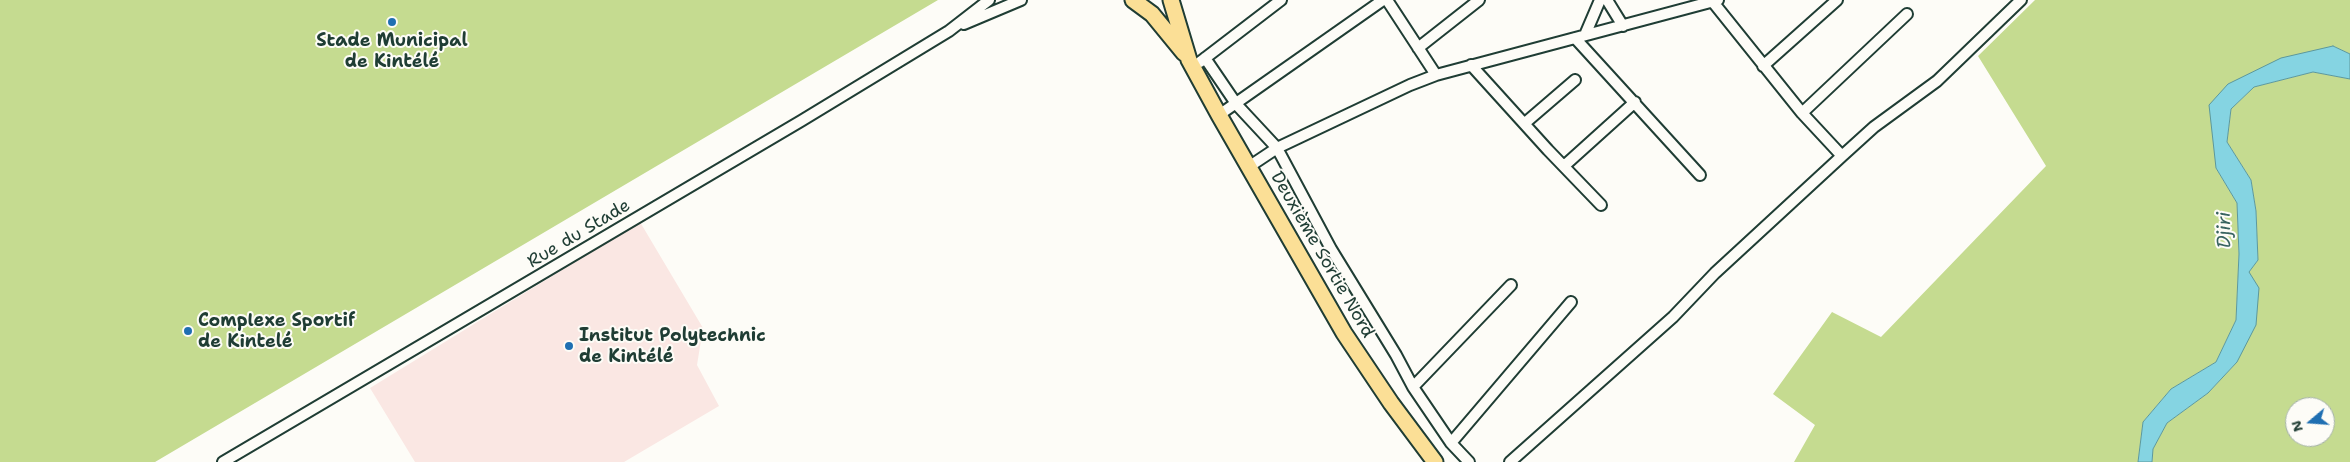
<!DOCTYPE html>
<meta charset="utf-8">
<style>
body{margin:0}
#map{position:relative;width:2350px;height:462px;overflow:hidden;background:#fdfcf7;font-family:"Shantell Sans",sans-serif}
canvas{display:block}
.north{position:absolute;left:2285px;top:397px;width:50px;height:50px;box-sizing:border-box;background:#fdfcf7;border:1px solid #a4b0a9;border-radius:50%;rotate:252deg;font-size:14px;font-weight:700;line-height:20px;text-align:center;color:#1f3d34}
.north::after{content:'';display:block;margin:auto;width:18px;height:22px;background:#1f6fb2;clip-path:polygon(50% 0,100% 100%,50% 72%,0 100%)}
</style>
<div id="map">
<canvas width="2350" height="462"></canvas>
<div class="north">N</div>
</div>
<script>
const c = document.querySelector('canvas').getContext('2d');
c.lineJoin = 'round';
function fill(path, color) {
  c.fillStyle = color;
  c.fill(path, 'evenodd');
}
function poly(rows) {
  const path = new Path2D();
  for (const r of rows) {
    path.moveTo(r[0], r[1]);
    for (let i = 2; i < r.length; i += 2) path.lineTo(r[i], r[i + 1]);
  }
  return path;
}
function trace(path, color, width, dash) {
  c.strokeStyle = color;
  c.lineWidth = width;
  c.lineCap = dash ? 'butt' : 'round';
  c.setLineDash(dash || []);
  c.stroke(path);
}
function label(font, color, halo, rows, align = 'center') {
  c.font = font + ' "Shantell Sans",sans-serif';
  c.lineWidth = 4;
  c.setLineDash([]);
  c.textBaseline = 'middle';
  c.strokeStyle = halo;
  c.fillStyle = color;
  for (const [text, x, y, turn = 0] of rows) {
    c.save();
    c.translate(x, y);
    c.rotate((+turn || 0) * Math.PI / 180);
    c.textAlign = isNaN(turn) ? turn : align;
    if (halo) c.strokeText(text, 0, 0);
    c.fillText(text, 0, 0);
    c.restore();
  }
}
const built = poly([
 [640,222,703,328,697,365,719,406,624,462,415,462,370,388]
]);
const green = poly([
 [0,0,938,0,155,462,0,462],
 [2035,0,2350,0,2350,54,2333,46,2228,84,2216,168,2237,203,2239,254,2236,320,2216,362,2171,389,2143,422,2138,462,1794,462,1815,425,1773,394,1832,312,1881,337,2046,166,1978,56],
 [2313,72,2350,79,2350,462,2152,462,2153,449,2167,423,2208,393,2237,362,2249,272,2258,260,2256,211,2251,180,2227,142,2231,109,2254,87],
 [2295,407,2325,407,2325,437,2295,437]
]);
const water = poly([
 [2333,46,2350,54,2350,79,2313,72,2254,87,2231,109,2227,142,2251,180,2256,211,2258,260,2249,272,2259,288,2256,325,2237,362,2208,393,2167,423,2153,449,2152,462,2138,462,2143,422,2171,389,2216,362,2236,320,2239,254,2237,203,2216,168,2209,105,2228,84,2281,58,2333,46]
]);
const minor = poly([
 [1387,0,1436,75],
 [1607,0,1623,26],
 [1713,2,1802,113,1842,156],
 [964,24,1021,0],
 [1585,35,1600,0],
 [1575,38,1700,175],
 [1418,48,1479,0],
 [1205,58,1237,105,1277,148,1331,249,1396,355,1413,387,1451,443,1469,462],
 [1200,62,1281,0],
 [1471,65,1548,150,1601,205],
 [1763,66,1837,0],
 [1802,113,1907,14],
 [1219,115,1383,0],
 [1525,123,1575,80],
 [1250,166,1277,148,1410,85,1436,75,1718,0],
 [1564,166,1635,102],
 [1413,387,1511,285],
 [1451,443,1571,302],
 [223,462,801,121,949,31,989,0],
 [1510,462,1673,317,1715,273,1842,156,1874,127,1937,81,2021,0]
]);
const primary = poly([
 [1133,0,1152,14,1184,53],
 [1171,0,1189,60,1219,115,1344,333,1391,403,1435,462]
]);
const markers = [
 [392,22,5,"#1f6fb2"],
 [188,331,5,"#1f6fb2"],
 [569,346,5,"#1f6fb2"]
];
const poiNames = [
 ["Stade Municipal",392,41,"center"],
 ["de Kintélé",392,62,"center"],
 ["Complexe Sportif",198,321],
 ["de Kintelé",198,342],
 ["Institut Polytechnic",579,336],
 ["de Kintélé",579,357]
];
const streetNames = [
 ["Rue du Stade",579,234,-31],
 ["Deuxième Sortie Nord",1322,255,60]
];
const waterNames = [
 ["Djiri",2225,230,-91]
];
fill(built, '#fae7e3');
fill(green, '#c5db90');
fill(water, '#85d4e2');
trace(water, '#5c989c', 1);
trace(minor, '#1f3d34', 14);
trace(primary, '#1f3d34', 19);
trace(minor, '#fdfcf7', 10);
trace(primary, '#fbdf96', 15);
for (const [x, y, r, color] of markers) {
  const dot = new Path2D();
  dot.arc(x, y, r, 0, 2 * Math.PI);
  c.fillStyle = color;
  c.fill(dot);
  trace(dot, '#fdfcf7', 2);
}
label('bold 18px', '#1f3d34', '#fdfcf7', poiNames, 'left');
label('18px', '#1f3d34', '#fdfcf7', streetNames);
label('italic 19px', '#386360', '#fdfcf7', waterNames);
</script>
